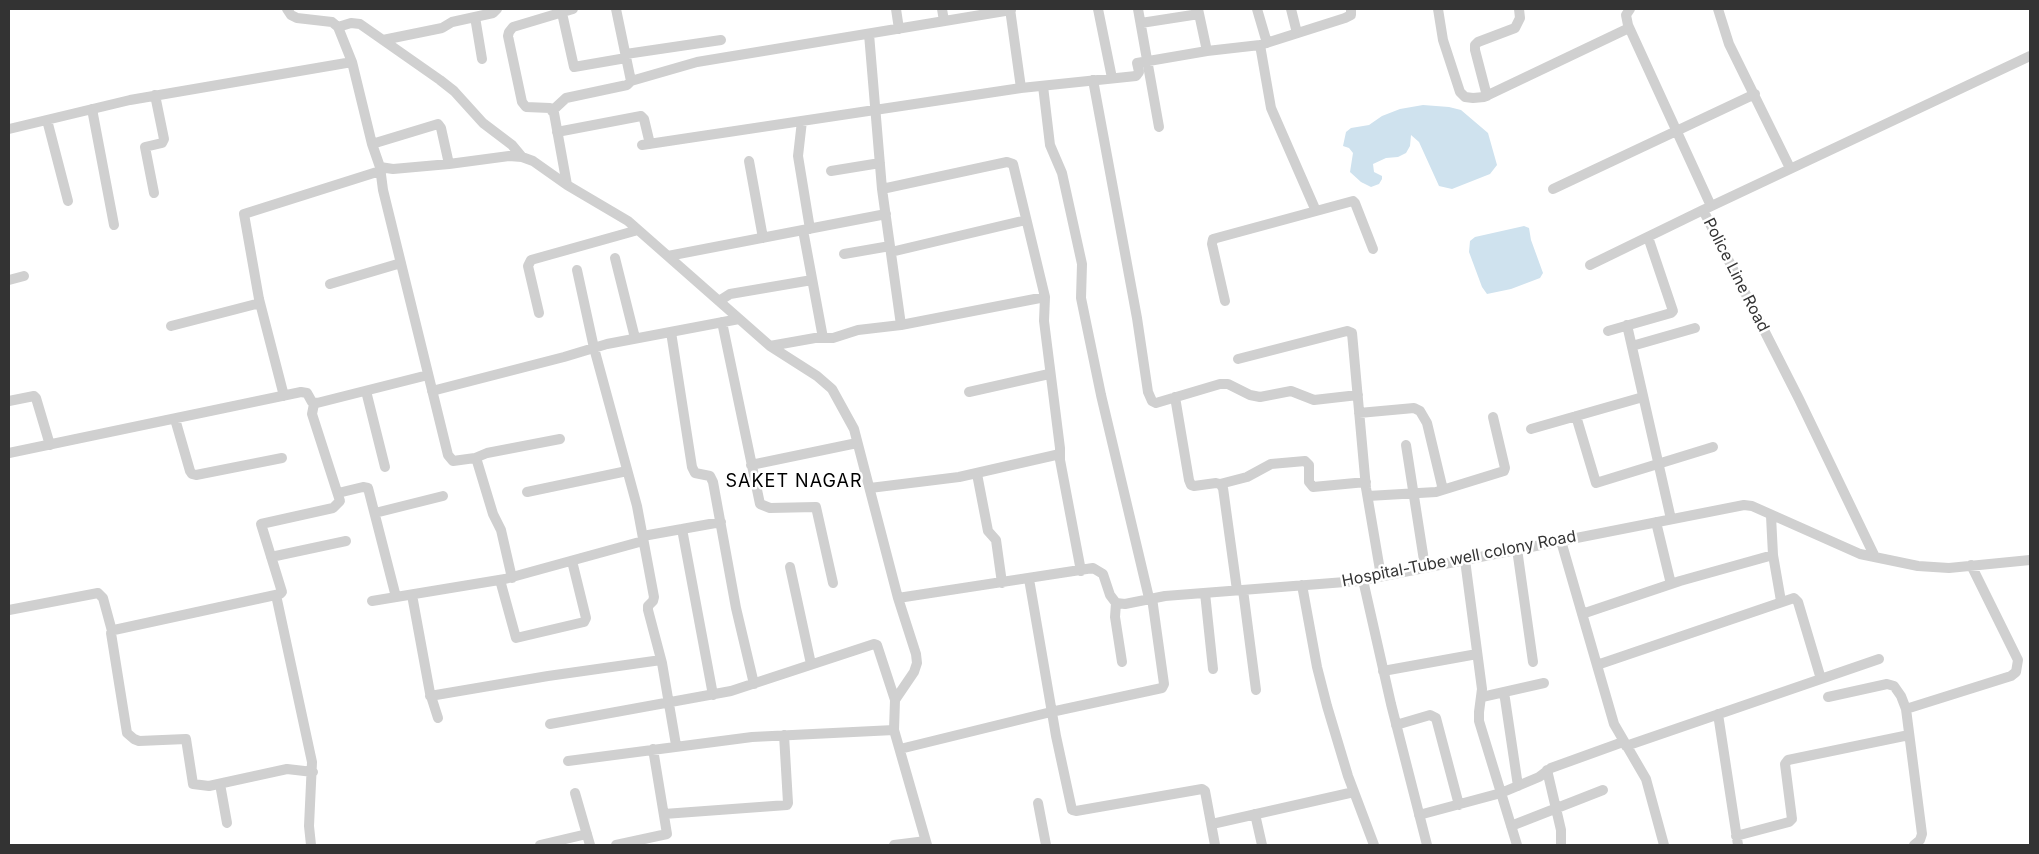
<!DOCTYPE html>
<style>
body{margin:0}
#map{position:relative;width:2039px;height:854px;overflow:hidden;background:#fff;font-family:Inter,sans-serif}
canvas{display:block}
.frame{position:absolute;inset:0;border:10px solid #333;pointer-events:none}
</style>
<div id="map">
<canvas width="2039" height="854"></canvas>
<div class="frame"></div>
</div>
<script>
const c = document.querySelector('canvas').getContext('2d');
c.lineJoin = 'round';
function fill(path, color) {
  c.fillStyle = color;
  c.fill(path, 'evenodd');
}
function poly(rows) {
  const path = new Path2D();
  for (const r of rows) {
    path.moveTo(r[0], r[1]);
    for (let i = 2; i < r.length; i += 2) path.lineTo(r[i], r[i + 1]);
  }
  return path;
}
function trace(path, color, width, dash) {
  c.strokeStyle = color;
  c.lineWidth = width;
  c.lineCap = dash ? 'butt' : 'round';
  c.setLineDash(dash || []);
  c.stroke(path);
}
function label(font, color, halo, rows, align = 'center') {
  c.font = font + ' Inter,sans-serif';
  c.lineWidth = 5;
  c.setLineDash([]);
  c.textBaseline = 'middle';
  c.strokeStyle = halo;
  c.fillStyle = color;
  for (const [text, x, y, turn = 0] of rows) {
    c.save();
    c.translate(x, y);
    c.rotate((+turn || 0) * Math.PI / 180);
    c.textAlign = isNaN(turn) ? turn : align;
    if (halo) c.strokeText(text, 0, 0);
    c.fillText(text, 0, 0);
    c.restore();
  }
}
const water = poly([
 [1423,105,1449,107,1461,110,1488,133,1497,165,1490,174,1452,189,1439,186,1419,142,1411,135,1410,146,1406,153,1398,157,1386,158,1373,164,1374,172,1382,176,1382,179,1379,184,1371,187,1361,182,1350,172,1353,153,1349,148,1343,146,1346,132,1351,128,1369,125,1382,116,1400,109],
 [1524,226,1529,228,1531,240,1543,273,1540,278,1511,289,1487,294,1482,287,1469,252,1470,241,1475,237]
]);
const minor = poly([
 [287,9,291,15,297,18,332,22,338,27,352,62,372,144,380,167,393,169,449,164,509,156,522,157,533,161,567,185,628,221,770,346,817,376,832,389,854,429,898,598,916,654,917,663,914,672,895,700,894,730,927,845],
 [616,9,631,81,697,62,1011,10],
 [896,9,899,29],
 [942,9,944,21],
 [1010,9,1021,88],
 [1098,9,1112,78],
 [1138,9,1159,127],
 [1198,9,1207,51],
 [1257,9,1267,43],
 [1291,9,1297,33],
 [1438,9,1443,40,1460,92,1465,97,1473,98,1484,97,1629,28],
 [1630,9,1626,15,1628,25,1711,206],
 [1718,9,1729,44,1790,168],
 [562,13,574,67,626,58],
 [475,17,482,59],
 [1141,23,1199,14],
 [338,27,351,23,360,24,440,80,454,91,483,123,512,145,522,157],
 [869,34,882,189,901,325],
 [383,40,442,28,452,22,493,13,497,9],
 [1260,45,1345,18,1351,15,1351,9],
 [626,54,721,40],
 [1093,80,1137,318,1148,392,1152,401,1156,403,1220,384,1228,384,1250,395,1260,397,1291,391,1314,400,1358,395],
 [1043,86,1050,145,1062,173,1082,264,1081,298,1101,395,1149,598],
 [1487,96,1475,50,1475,45,1478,42,1515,28,1520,18,1519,9],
 [92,109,114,225],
 [552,111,566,98,627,85,631,81],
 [47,120,68,201],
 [802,121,798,156,810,229],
 [9,129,130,100,352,62],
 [557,132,641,116,644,119,650,144],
 [372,144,438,124,441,128,449,164],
 [642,145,1021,88,1136,76,1139,72,1137,63,1207,51,1260,45,1271,108,1316,211],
 [749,161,763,238],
 [380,167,383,190,448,455,453,461,475,458,477,461,493,514,501,530,512,578],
 [831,171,880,163],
 [567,185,554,113,550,108,526,107,522,102,508,36,509,32,513,27,573,9],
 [882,189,1007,162,1013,164,1045,297,1044,321,1060,448,1060,460,1081,571],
 [1553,189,1755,94],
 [154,193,145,147,162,143,164,139,155,95],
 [803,230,823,338],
 [891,252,1026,220],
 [844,254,890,246],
 [668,256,886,214],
 [615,258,635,338],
 [1590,265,1703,210],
 [577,270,594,348,637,506,654,597,653,601,648,606,648,610,662,663,676,745],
 [9,280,24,276],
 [330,284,401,263],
 [719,301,730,294,812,280],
 [1225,301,1212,244,1213,239,1353,201,1355,203,1373,249],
 [539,313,528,266,531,260,638,230],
 [722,322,760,504,770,508,816,507,833,583],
 [1627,325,1671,519],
 [171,326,260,303],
 [1608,331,1671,313,1673,311,1648,237],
 [671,332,692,467,695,473,710,476,713,482,736,608,754,684],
 [770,346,815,338,833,338,858,330,901,325,1045,297],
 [1632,346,1695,328],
 [1238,359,1347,331,1352,333,1366,488,1381,576],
 [366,391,385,467],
 [432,391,564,357,607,344,739,319],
 [969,392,1049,374],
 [284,396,259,299,244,214,380,171],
 [1175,397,1189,480,1191,485,1194,486,1216,483,1220,484,1223,488,1237,590],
 [9,401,34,396,36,398,50,445],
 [1359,413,1414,408,1420,411,1427,423,1443,490],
 [1576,416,1596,483,1713,447],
 [175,419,190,471,192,474,196,475,282,458],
 [1531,429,1643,397],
 [1406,445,1425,567],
 [9,453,301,392,307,393,312,402,317,403,428,375],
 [475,458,487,453,560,439],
 [751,465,857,443],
 [977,474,988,531,996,540,1002,583],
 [1220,484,1247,477,1271,464,1305,461,1309,465,1309,482,1313,487,1366,482],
 [870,488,959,477,1060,454],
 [527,492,627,471],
 [338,493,363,487,368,488,396,597],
 [1368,496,1436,492,1504,471,1505,468,1493,417],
 [375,513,443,496],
 [1771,516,1773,555,1781,601],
 [1656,522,1671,584],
 [682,529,713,695],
 [643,536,721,522],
 [1561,541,1614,724,1646,779,1664,845],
 [1517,549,1533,662],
 [271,557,346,541],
 [1875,557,1799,399,1703,210,2030,56],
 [1465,560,1482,689,1479,712,1479,721,1517,845],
 [790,567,811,664],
 [1029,579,1056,736,1072,810,1076,811,1202,789,1205,791,1215,845],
 [500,580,516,638,584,622,586,618,572,561],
 [1363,580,1391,704,1427,845],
 [1302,585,1317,667,1327,706,1348,776,1374,845],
 [1243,590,1256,690],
 [1205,593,1213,669],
 [276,595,312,762,309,826,311,845],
 [412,595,430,693,438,718],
 [898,598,1093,568,1103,574,1110,595,1116,603,1125,604,1165,596,1358,581,1744,505,1752,506,1860,554,1918,566,1949,568,2030,560],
 [372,601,505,579,643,541],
 [1116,603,1115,617,1122,662],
 [9,610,98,593,103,598,112,631],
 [1582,614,1680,581,1773,555],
 [1597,665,1794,598,1798,602,1821,679],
 [1383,671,1477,654],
 [1504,692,1518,786],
 [430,696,548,676,661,660],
 [1482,697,1544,683],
 [1828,697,1887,684,1894,686,1901,696,1906,709,1922,834,1920,840,1914,845],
 [1906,709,2011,676,2016,672,2018,660,1971,565],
 [1718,714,1738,845],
 [550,724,731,691,874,644,877,645,895,700],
 [1396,725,1430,715,1436,718,1459,805],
 [1626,746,1879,659],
 [900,749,1051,712,1162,688,1164,684,1152,598],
 [568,761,752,737,894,730],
 [1547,770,1561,830,1561,845],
 [313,772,287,769,209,786,193,784,186,739,139,741,134,739,127,733,111,633,114,630,280,594,282,592,261,524,333,508,340,501,312,414,314,404],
 [220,784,227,823],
 [575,793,590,845],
 [1038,803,1046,845],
 [664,814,787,805,788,803,784,735],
 [1255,814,1262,845],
 [1419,815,1501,793,1539,777,1551,768,1623,742],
 [1212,824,1354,792],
 [1511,826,1603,790],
 [1736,836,1789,822,1792,819,1785,764,1788,760,1909,735],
 [540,845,587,834],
 [616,845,667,834,653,749],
 [894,845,926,841]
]);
const streetNames = [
 ["Police Line Road",1736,275,63],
 ["Hospital-Tube well colony Road",1459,559,-11]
];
const neighbourhoodNames = [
 ["SAKET NAGAR",794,482]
];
fill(water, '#cfe2ee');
trace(minor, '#d0d0d0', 10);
label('16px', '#333', '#fff', streetNames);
c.letterSpacing = '1px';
label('18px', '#000', '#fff', neighbourhoodNames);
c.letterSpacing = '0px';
</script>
